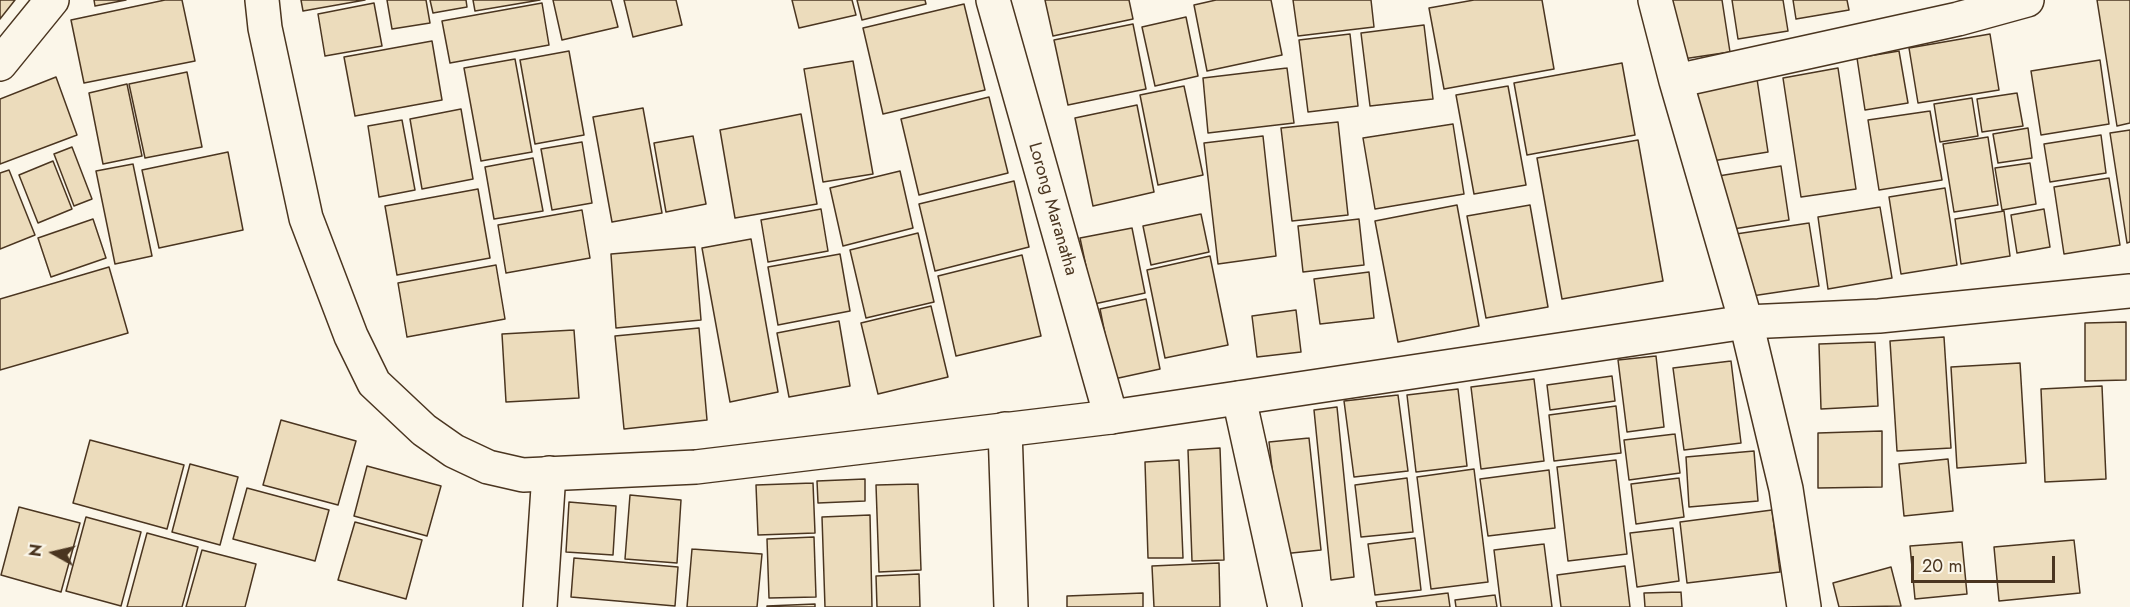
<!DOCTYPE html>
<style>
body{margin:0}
#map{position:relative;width:2130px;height:607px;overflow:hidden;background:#fbf6e9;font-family:Jost,sans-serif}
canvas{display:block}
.north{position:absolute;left:24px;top:523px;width:60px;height:60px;-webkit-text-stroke:4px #fbf6e9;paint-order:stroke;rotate:278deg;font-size:16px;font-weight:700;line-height:24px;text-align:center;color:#4a3520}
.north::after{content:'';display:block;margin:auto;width:21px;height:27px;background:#4a3520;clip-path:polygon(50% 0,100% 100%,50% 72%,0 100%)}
.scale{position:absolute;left:1911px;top:556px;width:144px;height:27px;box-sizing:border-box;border:3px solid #4a3520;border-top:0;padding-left:8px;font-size:18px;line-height:21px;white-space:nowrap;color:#4a3520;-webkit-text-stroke:4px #fbf6e9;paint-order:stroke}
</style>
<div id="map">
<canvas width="2130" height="607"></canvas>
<div class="north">N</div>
<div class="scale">20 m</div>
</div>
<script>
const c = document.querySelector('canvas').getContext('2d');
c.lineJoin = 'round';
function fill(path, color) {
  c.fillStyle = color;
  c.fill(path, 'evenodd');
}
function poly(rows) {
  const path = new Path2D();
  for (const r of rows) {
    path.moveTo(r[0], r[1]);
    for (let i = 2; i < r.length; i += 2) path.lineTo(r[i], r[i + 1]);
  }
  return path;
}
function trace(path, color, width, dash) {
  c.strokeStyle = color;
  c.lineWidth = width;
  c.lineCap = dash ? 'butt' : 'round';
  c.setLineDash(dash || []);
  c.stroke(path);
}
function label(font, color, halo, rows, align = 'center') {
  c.font = font + ' Jost,sans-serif';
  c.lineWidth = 4.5;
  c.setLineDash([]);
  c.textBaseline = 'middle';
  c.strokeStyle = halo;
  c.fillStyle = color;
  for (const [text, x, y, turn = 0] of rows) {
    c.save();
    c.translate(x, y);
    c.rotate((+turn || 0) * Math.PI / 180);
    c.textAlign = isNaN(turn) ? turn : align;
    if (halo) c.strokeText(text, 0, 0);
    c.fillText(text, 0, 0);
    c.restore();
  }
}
const building = poly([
 [0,0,15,0,0,19,0,0],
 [94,0,126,0,95,6,94,0],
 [165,0,182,0,195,61,84,83,71,20,165,0],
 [301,0,365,0,303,11,301,0],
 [387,0,426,0,430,23,392,29,387,0],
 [430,0,466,0,467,7,433,13,430,0],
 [473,0,540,0,475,11,473,0],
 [553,0,611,0,618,27,562,40,553,0],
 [624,0,676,0,682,25,633,37,624,0],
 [792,0,852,0,856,15,799,28,792,0],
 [857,0,925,0,926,4,862,20,857,0],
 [1045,0,1129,0,1133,19,1053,36,1045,0],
 [1216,0,1271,0,1282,55,1207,71,1194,5,1216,0],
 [1293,0,1371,0,1374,27,1298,36,1293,0],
 [1474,0,1542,0,1554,69,1444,89,1429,8,1474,0],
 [1666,0,1722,0,1730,52,1676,60,1666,0],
 [1732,0,1783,0,1788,31,1738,39,1732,0],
 [1793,0,1847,0,1849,10,1796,19,1793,0],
 [2097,0,2130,0,2130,123,2117,126,2097,0],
 [374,3,382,46,325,56,318,14,374,3],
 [542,3,549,45,450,63,442,21,542,3],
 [964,4,985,90,883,114,863,28,964,4],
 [1186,17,1198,76,1155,86,1142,27,1186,17],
 [1133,24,1146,89,1068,105,1054,40,1133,24],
 [1424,25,1433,99,1370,106,1361,33,1424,25],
 [1350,34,1358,106,1308,112,1299,40,1350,34],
 [1990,34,1999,90,1918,103,1909,48,1990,34],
 [432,41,442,100,355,116,344,57,432,41],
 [569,51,584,135,535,144,520,60,569,51],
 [1899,51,1908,103,1865,110,1857,58,1899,51],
 [515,59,532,152,481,161,464,68,515,59],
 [2100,60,2109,124,2041,135,2031,71,2100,60],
 [853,61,873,174,823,182,804,69,853,61],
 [1622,63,1635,135,1527,155,1514,83,1622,63],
 [1287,68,1294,123,1208,133,1203,78,1287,68],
 [1838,68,1856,189,1801,197,1783,78,1838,68],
 [187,72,202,147,145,158,129,84,187,72],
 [56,77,77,135,0,164,0,99,56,77],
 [1757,79,1768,152,1706,162,1695,89,1757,79],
 [127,84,142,156,103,164,89,93,127,84],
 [1184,86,1203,175,1158,185,1140,95,1184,86],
 [1508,86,1526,185,1474,194,1456,95,1508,86],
 [2017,93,2023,126,1982,132,1977,99,2017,93],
 [989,97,1008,173,919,195,901,119,989,97],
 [1972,98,1978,136,1940,142,1934,104,1972,98],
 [1137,105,1154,192,1093,206,1075,118,1137,105],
 [643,108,662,213,612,222,593,117,643,108],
 [461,109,473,179,422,189,410,119,461,109],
 [1930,111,1942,180,1879,190,1868,120,1930,111],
 [801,114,817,204,735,218,720,130,801,114],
 [402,120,415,190,379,197,368,126,402,120],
 [1338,122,1348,215,1292,221,1281,128,1338,122],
 [1453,124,1464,194,1375,209,1363,138,1453,124],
 [2028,128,2032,158,1998,163,1993,134,2028,128],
 [2130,130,2130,242,2127,243,2110,133,2130,130],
 [2101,135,2106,173,2050,182,2044,144,2101,135],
 [693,136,706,204,666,212,654,143,693,136],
 [1263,136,1276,256,1218,264,1204,143,1263,136],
 [1988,137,1998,205,1954,212,1943,144,1988,137],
 [1638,140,1663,281,1562,299,1537,158,1638,140],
 [582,142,592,203,552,210,541,149,582,142],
 [72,147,92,199,74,206,54,154,72,147],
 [228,152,243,230,159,248,142,170,228,152],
 [533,158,543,211,494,219,485,167,533,158],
 [53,161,72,209,38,223,19,175,53,161],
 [2030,163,2036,204,2002,210,1995,168,2030,163],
 [133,164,152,256,115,264,96,171,133,164],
 [1781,166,1789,220,1721,231,1712,177,1781,166],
 [9,170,35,235,0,249,0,173,9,170],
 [900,171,913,228,843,246,830,188,900,171],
 [2109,178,2120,245,2064,254,2054,187,2109,178],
 [1014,181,1029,247,935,271,919,204,1014,181],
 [1945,188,1957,265,1901,274,1889,197,1945,188],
 [478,189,490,258,397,275,385,206,478,189],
 [1457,205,1479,326,1398,342,1375,221,1457,205],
 [1530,205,1548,307,1486,318,1467,216,1530,205],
 [1880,207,1892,278,1828,289,1818,217,1880,207],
 [821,209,828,251,768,262,761,220,821,209],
 [2044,209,2050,247,2017,253,2011,215,2044,209],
 [582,210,590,258,506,273,498,225,582,210],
 [2004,211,2010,256,1961,264,1955,219,2004,211],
 [1201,214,1209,252,1151,265,1143,226,1201,214],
 [93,219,106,258,51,277,38,238,93,219],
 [1359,219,1364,265,1303,272,1298,226,1359,219],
 [1809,223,1819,286,1745,297,1736,234,1809,223],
 [1132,228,1145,293,1094,304,1080,238,1132,228],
 [918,233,934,302,866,318,850,250,918,233],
 [751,239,778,392,730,402,702,248,751,239],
 [695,247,701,320,616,328,611,254,695,247],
 [840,254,850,311,778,325,768,267,840,254],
 [1022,255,1041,336,956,356,938,276,1022,255],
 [1210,256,1228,345,1165,358,1147,270,1210,256],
 [496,265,505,319,407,337,398,283,496,265],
 [109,267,128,333,0,370,0,299,109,267],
 [1369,272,1374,318,1320,324,1314,279,1369,272],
 [1146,299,1160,369,1114,379,1100,309,1146,299],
 [931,306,948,377,878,394,861,323,931,306],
 [1296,310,1301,352,1257,357,1252,316,1296,310],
 [839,321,850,386,789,397,777,333,839,321],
 [2126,322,2126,380,2085,381,2085,323,2126,322],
 [699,328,707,420,624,429,615,336,699,328],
 [574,330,579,398,506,402,502,334,574,330],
 [1944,337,1951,448,1897,451,1890,341,1944,337],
 [1875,342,1878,406,1821,409,1819,344,1875,342],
 [1656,356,1664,427,1627,432,1618,360,1656,356],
 [1731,361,1741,443,1684,450,1673,368,1731,361],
 [2020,363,2026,463,1957,468,1951,367,2020,363],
 [1612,376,1615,401,1550,410,1547,385,1612,376],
 [1534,379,1544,461,1481,469,1471,387,1534,379],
 [2102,386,2106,479,2045,482,2041,389,2102,386],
 [1458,389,1467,466,1416,472,1407,395,1458,389],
 [1398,395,1408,471,1354,477,1344,401,1398,395],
 [1616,406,1621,453,1554,461,1549,415,1616,406],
 [1337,407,1354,577,1331,580,1314,410,1337,407],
 [281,420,356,441,338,505,263,485,281,420],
 [1882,431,1882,487,1818,488,1818,433,1882,431],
 [1675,434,1680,473,1629,480,1624,440,1675,434],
 [1309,438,1321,550,1282,554,1269,442,1309,438],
 [90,440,184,465,167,529,73,503,90,440],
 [1220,448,1224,560,1192,561,1188,450,1220,448],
 [1754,451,1758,501,1689,507,1686,457,1754,451],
 [1948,459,1953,511,1904,516,1899,464,1948,459],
 [1179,460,1183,558,1148,558,1145,462,1179,460],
 [1616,460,1627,554,1568,561,1557,467,1616,460],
 [190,464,238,477,220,545,172,532,190,464],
 [367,466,441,486,427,536,354,516,367,466],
 [1474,469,1488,582,1431,589,1417,477,1474,469],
 [1549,470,1555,528,1488,536,1480,479,1549,470],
 [1407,478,1413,532,1361,537,1355,485,1407,478],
 [1679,478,1684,517,1636,524,1631,484,1679,478],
 [865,479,865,501,818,503,817,481,865,479],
 [813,483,815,533,758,535,756,485,813,483],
 [918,484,921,570,879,572,876,485,918,484],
 [247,488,329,510,315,561,233,539,247,488],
 [630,495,681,500,677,563,625,559,630,495],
 [569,502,616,506,613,555,566,552,569,502],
 [19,507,80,523,61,592,1,575,19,507],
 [1772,510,1780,572,1687,583,1680,522,1772,510],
 [870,515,872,607,825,607,822,517,870,515],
 [86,517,141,532,121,606,66,591,86,517],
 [355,522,422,540,406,599,338,580,355,522],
 [1673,528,1679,581,1637,587,1630,533,1673,528],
 [147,533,198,547,182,607,127,607,147,533],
 [814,537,816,597,769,598,767,539,814,537],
 [1415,538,1421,590,1375,595,1368,544,1415,538],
 [2074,540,2080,593,1999,601,1994,547,2074,540],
 [1962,542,1967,594,1915,599,1910,546,1962,542],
 [1544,544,1552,607,1501,607,1494,550,1544,544],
 [692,549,762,554,757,607,687,607,692,549],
 [202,550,256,564,245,607,186,607,202,550],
 [574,558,678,567,675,606,571,597,574,558],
 [1219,563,1220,607,1154,607,1152,566,1219,563],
 [1625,566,1630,607,1561,607,1557,575,1625,566],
 [1891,567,1901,606,1839,607,1833,583,1891,567],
 [919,574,920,607,877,607,876,576,919,574],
 [1681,592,1682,607,1645,607,1644,593,1681,592],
 [1143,593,1143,607,1067,607,1067,596,1143,593],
 [1448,593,1450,607,1377,607,1376,602,1448,593],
 [1495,595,1497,607,1456,607,1455,600,1495,595],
 [815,604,815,607,767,607,767,606,815,604]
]);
const street = poly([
 [993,0,1111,417],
 [1655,0,1676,81,1746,322,1786,489,1804,607],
 [0,64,52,0],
 [1676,81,1958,19,2027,0],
 [1239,398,1285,607],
 [1005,429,1011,607],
 [540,607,549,473]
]);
const secondary = poly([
 [262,0,265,28,306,218,351,336,374,383,424,430,454,451,488,467,523,475,696,467,1111,417,1746,322,1879,316,2130,291]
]);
const streetNames = [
 ["Lorong Maranatha",1052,209,74]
];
fill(building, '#ecdcbc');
trace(building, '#4a3520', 1.5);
trace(street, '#4a3520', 36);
trace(secondary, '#4a3520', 36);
trace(street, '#fbf6e9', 33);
trace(secondary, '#fbf6e9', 33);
label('18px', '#4a3520', '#fbf6e9', streetNames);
</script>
